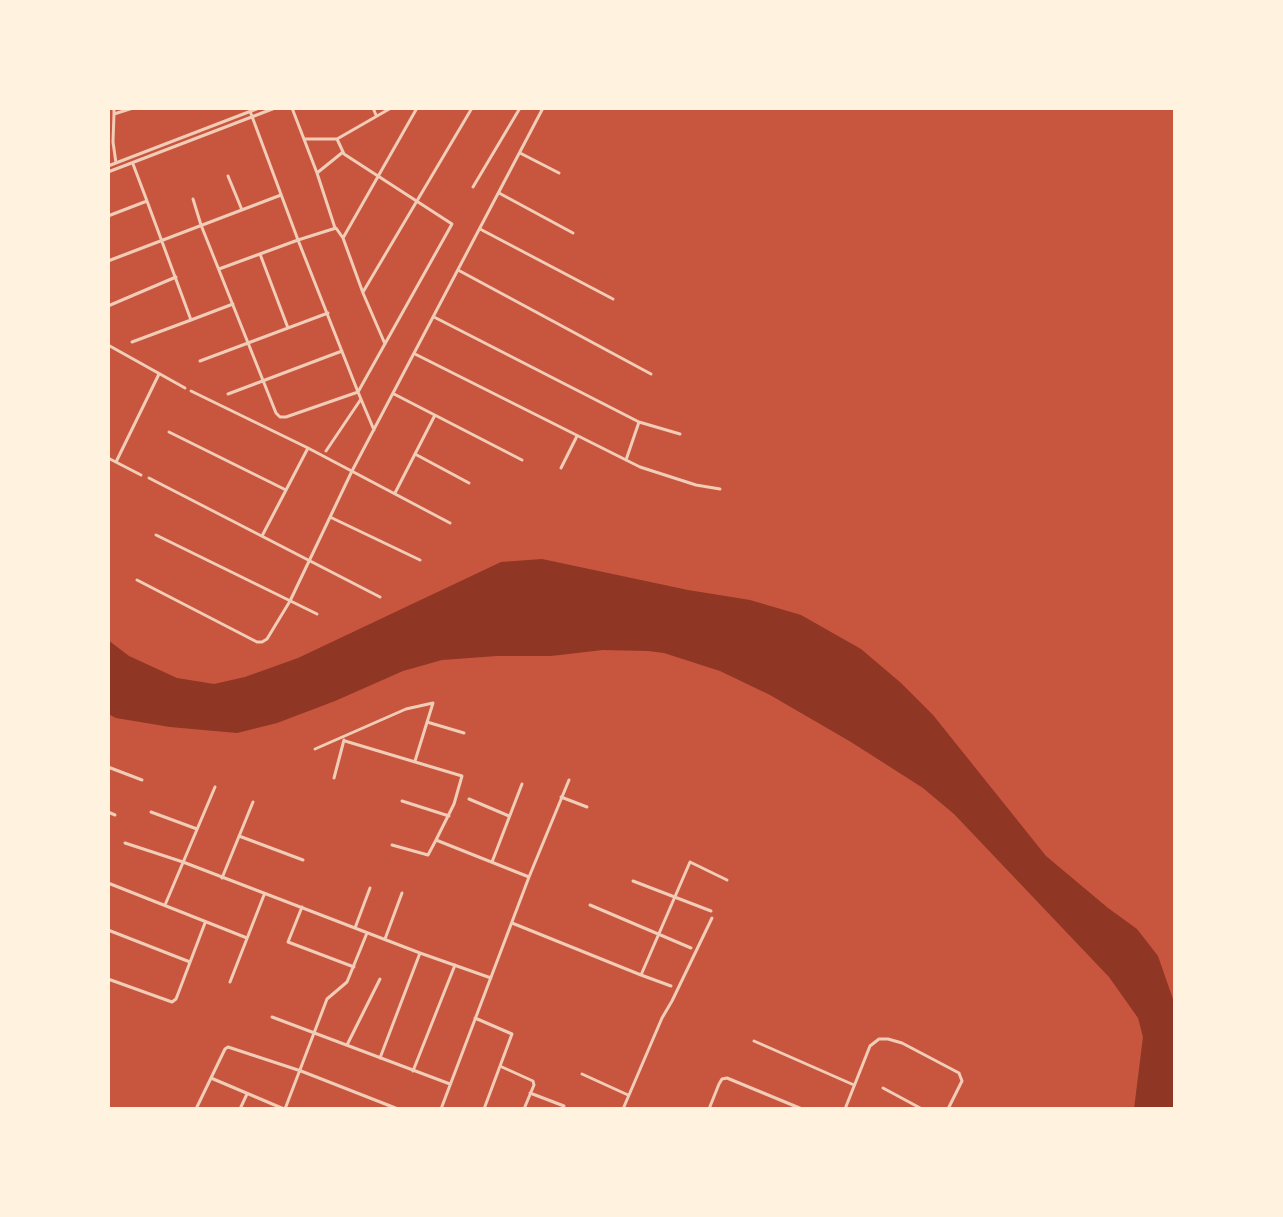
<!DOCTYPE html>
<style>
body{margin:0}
#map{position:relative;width:1283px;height:1217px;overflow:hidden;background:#c8553d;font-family:"Roboto Condensed",sans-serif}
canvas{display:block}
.frame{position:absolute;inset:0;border:110px solid #fff3e0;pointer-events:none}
</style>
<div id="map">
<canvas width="1283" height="1217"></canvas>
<div class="frame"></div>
</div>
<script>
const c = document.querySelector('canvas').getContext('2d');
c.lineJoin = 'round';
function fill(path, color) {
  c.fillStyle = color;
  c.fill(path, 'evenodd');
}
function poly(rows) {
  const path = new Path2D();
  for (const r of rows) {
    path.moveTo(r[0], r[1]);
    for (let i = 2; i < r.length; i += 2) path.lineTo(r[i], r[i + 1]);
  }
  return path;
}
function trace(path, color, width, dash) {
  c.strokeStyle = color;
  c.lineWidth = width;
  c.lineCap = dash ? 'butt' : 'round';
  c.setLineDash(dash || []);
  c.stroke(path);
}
const water = poly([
 [542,559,688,590,750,600,801,615,861,649,901,683,933,715,1046,856,1108,908,1137,929,1158,956,1175,1005,1175,1109,1134,1109,1143,1037,1138,1018,1109,977,954,814,923,788,851,742,770,695,720,671,664,653,648,651,603,650,551,656,497,656,442,660,403,671,335,701,277,723,237,733,170,727,116,718,108,714,108,640,129,656,177,678,214,684,245,677,298,658,501,562]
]);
const minor = poly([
 [114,108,114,114,133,108],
 [292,108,317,173,335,228],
 [373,108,376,115],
 [250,111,298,240,358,392,374,430],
 [114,114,113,142,116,163],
 [305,139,337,139,391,108],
 [520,153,559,173],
 [108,166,259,108],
 [108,172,275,108],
 [317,173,343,152],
 [228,176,242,210],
 [473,187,520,108],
 [499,193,573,233],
 [193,199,201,225,276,413,280,417,286,417,358,392,452,224,344,154,337,139],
 [147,201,191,320,233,304],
 [108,216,147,201,133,164],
 [480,229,613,299],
 [343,238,417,108],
 [260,254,288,328],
 [108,261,281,195],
 [219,269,298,240,336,228,343,238,363,293,385,344],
 [458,270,651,374],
 [363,292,472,108],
 [108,306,176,277],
 [434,317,639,422,680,434],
 [132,342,191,320],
 [108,345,185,388],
 [415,354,640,467,696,485,720,489],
 [200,361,328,313],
 [191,391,308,448,450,523],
 [228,394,342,351],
 [394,394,522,460],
 [169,432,286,490],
 [326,451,361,399],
 [415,454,469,483],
 [108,458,141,475],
 [626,460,639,422],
 [116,462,159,374],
 [561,468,577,436],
 [149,478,380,597],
 [395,493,435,415],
 [330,517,420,560],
 [156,535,317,614],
 [262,536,308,448],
 [137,580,257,642,262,642,267,639,290,601,352,471,543,108],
 [427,722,464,733],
 [345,741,462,776,454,804,436,840,529,877],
 [315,749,406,709,433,703,415,761],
 [108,767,142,780],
 [334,778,344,740],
 [561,797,587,807],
 [469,799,509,816],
 [402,801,449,816],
 [108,812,115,815],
 [151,812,197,829],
 [239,836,303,860],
 [125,843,183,862,420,953,491,978],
 [392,845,428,855,436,840],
 [492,862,522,784],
 [222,878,253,802],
 [633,881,711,911],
 [108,883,247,938],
 [165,905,215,787],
 [590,905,691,948],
 [302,907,288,942,354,967],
 [512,923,641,975,690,862,727,880],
 [355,928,370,888],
 [108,930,190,962],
 [385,939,402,893],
 [641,975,671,986],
 [108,979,172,1002,176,999,205,923],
 [230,982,264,895],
 [272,1017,450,1084],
 [475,1018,512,1034,484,1109],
 [754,1041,854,1085],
 [347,1045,380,979],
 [380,1058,420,953],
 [502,1067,533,1081,534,1085,524,1109],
 [413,1071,455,965],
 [582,1074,628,1095],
 [211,1078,284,1109],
 [883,1088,922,1109],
 [530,1093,564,1106],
 [196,1109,225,1049,228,1047,301,1071,398,1109],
 [240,1109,247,1094],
 [285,1109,327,999,347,982,367,933],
 [441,1109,529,877,569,780],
 [623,1109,662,1018,672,1001,712,918],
 [709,1109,719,1084,722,1079,727,1078,802,1109],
 [845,1109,870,1046,879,1039,888,1039,902,1043,959,1073,962,1081,948,1109]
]);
fill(water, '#8f3625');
trace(minor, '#f1ccb7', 3);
</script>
